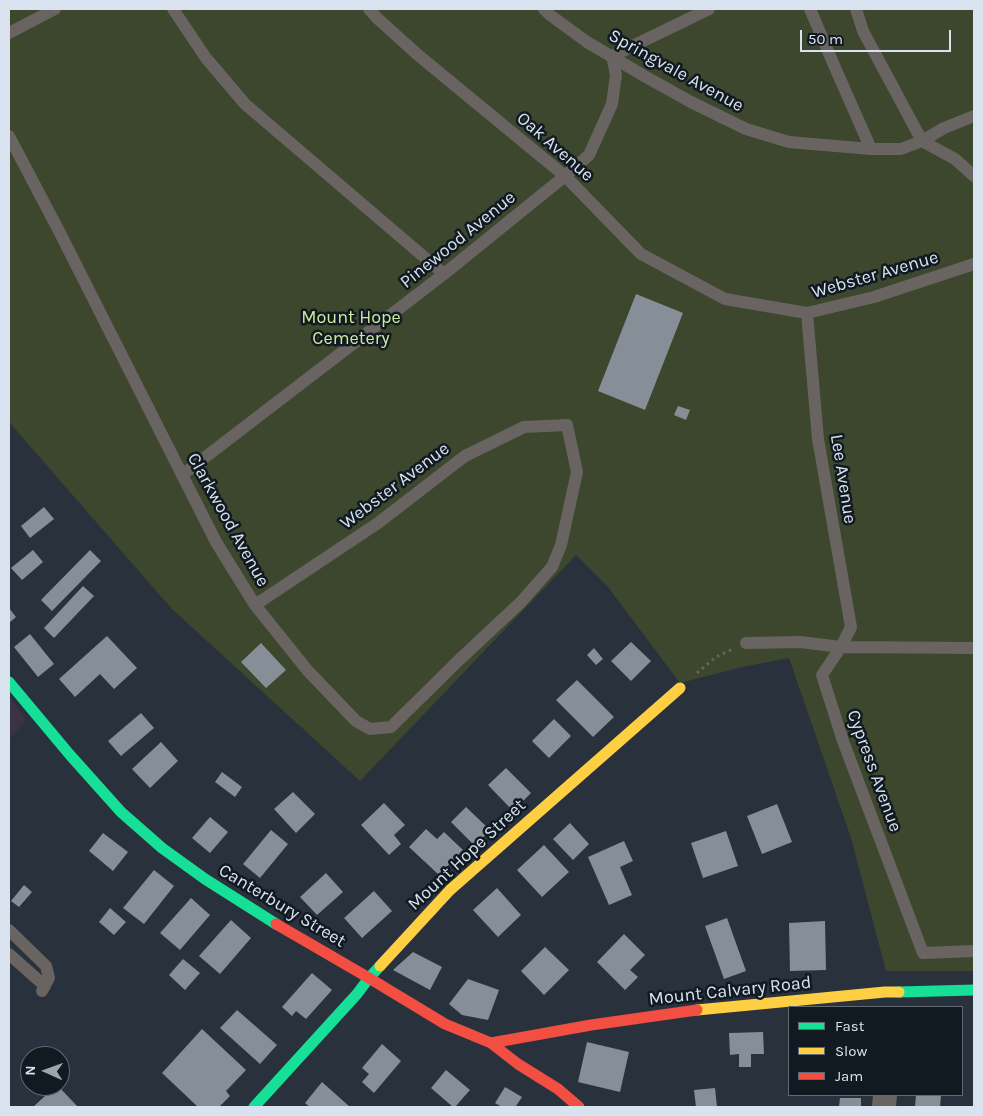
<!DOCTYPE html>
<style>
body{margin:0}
#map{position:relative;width:983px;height:1116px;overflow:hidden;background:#29323c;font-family:Karla,sans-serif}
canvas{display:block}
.frame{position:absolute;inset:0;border:10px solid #d8e3ef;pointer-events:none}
.legend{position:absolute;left:788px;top:1006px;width:175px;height:90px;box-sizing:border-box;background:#111921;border:1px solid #616a73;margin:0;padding:6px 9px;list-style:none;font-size:15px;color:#d8e3ef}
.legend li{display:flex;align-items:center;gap:10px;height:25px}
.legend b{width:25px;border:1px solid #616a73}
.north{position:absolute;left:20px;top:1046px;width:50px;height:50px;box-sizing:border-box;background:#111921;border:1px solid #616a73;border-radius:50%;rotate:272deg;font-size:14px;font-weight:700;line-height:20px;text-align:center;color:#d8e3ef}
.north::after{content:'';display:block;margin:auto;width:18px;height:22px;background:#9ba5b0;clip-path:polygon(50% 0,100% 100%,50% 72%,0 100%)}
.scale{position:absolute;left:800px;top:30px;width:151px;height:22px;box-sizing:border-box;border:2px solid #d8e3ef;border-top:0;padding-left:6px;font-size:15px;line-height:18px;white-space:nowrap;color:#d8e3ef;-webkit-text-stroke:4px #111921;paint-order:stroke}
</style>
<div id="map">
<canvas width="983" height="1116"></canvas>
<div class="frame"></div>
<ul class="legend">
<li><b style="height:6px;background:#16e098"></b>Fast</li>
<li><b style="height:6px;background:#ffcf43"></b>Slow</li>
<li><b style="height:6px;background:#f24e42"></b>Jam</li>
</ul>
<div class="north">N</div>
<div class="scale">50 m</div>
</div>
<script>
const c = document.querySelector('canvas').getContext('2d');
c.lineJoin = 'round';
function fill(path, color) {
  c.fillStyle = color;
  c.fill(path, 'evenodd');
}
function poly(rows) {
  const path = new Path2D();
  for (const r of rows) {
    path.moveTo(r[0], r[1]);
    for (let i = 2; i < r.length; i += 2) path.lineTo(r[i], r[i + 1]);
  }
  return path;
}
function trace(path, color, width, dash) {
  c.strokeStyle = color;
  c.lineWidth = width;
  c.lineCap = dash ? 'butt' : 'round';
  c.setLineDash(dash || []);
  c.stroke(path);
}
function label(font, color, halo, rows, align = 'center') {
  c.font = font + ' Karla,sans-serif';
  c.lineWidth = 5;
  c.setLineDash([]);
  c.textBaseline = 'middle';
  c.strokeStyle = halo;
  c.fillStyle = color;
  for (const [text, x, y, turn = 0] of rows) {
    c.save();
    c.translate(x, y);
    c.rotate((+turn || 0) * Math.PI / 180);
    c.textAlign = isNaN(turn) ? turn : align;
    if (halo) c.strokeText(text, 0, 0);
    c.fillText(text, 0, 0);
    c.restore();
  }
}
const commercial = poly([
 [9,696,26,720,9,740]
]);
const green = poly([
 [9,9,974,9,974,971,886,971,851,838,789,658,742,667,680,683,608,587,576,555,360,781,171,608,9,422]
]);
const building = poly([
 [636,294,683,313,645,410,598,391],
 [678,406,690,410,686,420,674,415],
 [44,507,54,519,30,538,21,526],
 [33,550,43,562,22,580,11,568],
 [90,550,101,561,52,611,41,600],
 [83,586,94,596,54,638,44,628],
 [9,608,16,617,9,623],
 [30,634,54,664,38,677,14,647],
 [107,636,137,668,114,689,100,674,75,697,59,679],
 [631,642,651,661,631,681,611,661],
 [261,643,286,670,266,688,241,662],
 [594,648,603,659,596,665,587,655],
 [577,680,614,717,593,737,556,700],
 [141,713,154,728,121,756,108,741],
 [554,719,571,736,549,758,532,741],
 [161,742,178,761,150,788,132,769],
 [506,768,531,793,513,811,488,785],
 [222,772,242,787,235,797,215,782],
 [293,792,315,814,296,833,274,809],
 [384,803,405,825,394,835,401,844,389,855,361,825],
 [777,804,792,842,762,854,747,816],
 [466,807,490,830,475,846,451,822],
 [210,817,228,832,210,853,192,838],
 [570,823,589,844,573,860,553,839],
 [426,829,437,839,444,832,463,850,439,875,409,847],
 [271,830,288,844,260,878,243,864],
 [726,831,738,866,703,878,691,843],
 [103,833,128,852,113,871,89,851],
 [624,841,633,861,620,867,632,895,609,905,588,857],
 [544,845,569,872,542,897,517,870],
 [154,870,174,886,144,924,123,908],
 [326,873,343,892,317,915,300,897],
 [24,885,32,892,19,907,11,901],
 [497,888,521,915,498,937,473,910],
 [374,891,392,911,362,938,344,918],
 [191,898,210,915,180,950,160,933],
 [110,908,126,922,114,935,99,922],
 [727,918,746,971,724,979,705,926],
 [231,920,251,938,220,974,199,956],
 [825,921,826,970,790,971,789,923],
 [624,934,645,955,630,970,638,977,625,990,597,962],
 [545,947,569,970,544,995,521,971],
 [413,952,442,967,430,990,393,970],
 [183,959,200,973,185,990,169,975],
 [312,973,332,990,306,1019,296,1011,292,1016,282,1007],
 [468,979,499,990,488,1020,462,1015,449,1004],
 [237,1010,277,1045,260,1064,220,1028],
 [202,1029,246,1070,226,1091,230,1096,219,1107,198,1107,162,1073],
 [763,1032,764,1054,751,1054,751,1067,739,1067,739,1054,730,1055,729,1033],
 [587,1042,629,1052,620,1092,578,1082],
 [382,1044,401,1061,374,1093,362,1082,369,1074,362,1068],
 [446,1070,470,1090,455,1107,453,1107,431,1088],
 [322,1082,350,1107,310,1107,305,1103],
 [56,1086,58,1086,78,1107,33,1107],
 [505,1087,522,1097,516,1106,518,1107,502,1107,495,1103],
 [715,1088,717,1107,696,1107,694,1090],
 [916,1095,941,1095,940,1107,915,1107],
 [840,1098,861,1098,861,1107,839,1107]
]);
const path = poly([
 [697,673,716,657,733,649]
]);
const lane = poly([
 [173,9,206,58,245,104,444,274],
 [369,9,377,18,418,55,565,176,641,254,725,299,807,313,874,297,974,264],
 [544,9,550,15,587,42,646,77,691,102,746,129,789,142,871,149,901,149,922,141,944,128,974,116],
 [810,9,837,72,871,149],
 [856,9,863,31,922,141,955,159,974,176],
 [9,33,55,9],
 [612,56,709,9],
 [9,136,60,233,216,542,255,605,308,671,356,721,370,729,391,727,458,661,521,602,552,567,561,545,577,472,567,425,524,427,465,456,378,523,255,605],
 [807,313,818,439,851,627,841,647,822,675,843,741,923,953,974,951],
 [182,475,444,274,565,176,589,155,612,104,616,75,612,56],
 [746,643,800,642,841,647,974,648],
 [9,930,46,966,49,978,42,991],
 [9,954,45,986]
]);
const street = poly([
 [884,1107,885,1095]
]);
const fast = poly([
 [9,682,70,755,121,812,162,848,205,879,276,924],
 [899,992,974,990],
 [254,1107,357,994,369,978,380,966]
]);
const slow = poly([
 [380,966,450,890,680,688],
 [697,1010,885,992,899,992]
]);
const jam = poly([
 [276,924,369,978,445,1024,491,1043,518,1064,558,1089,579,1107],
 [491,1043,591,1025,697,1010]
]);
const streetNames = [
 ["Springvale Avenue",676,71,29],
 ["Oak Avenue",555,147,41],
 ["Pinewood Avenue",458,240,-39],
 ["Webster Avenue",875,275,-16],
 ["Lee Avenue",843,479,81],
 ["Webster Avenue",395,486,-37],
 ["Clarkwood Avenue",228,520,61],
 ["Cypress Avenue",874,771,70],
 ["Mount Hope Street",467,855,-43],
 ["Canterbury Street",282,906,31],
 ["Mount Calvary Road",730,991,-6]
];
const parkNames = [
 ["Mount Hope",351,318],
 ["Cemetery",351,339]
];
fill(commercial, '#393343');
fill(green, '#3c472e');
fill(building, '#868e98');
trace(path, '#646365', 3, [2.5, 4]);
trace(lane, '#696461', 12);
trace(street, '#696461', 24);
trace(fast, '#16e098', 11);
trace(slow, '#ffcf43', 11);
trace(jam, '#f24e42', 11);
label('18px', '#d8e3ef', '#111921', streetNames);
label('18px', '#ceeb9f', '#111921', parkNames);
</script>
